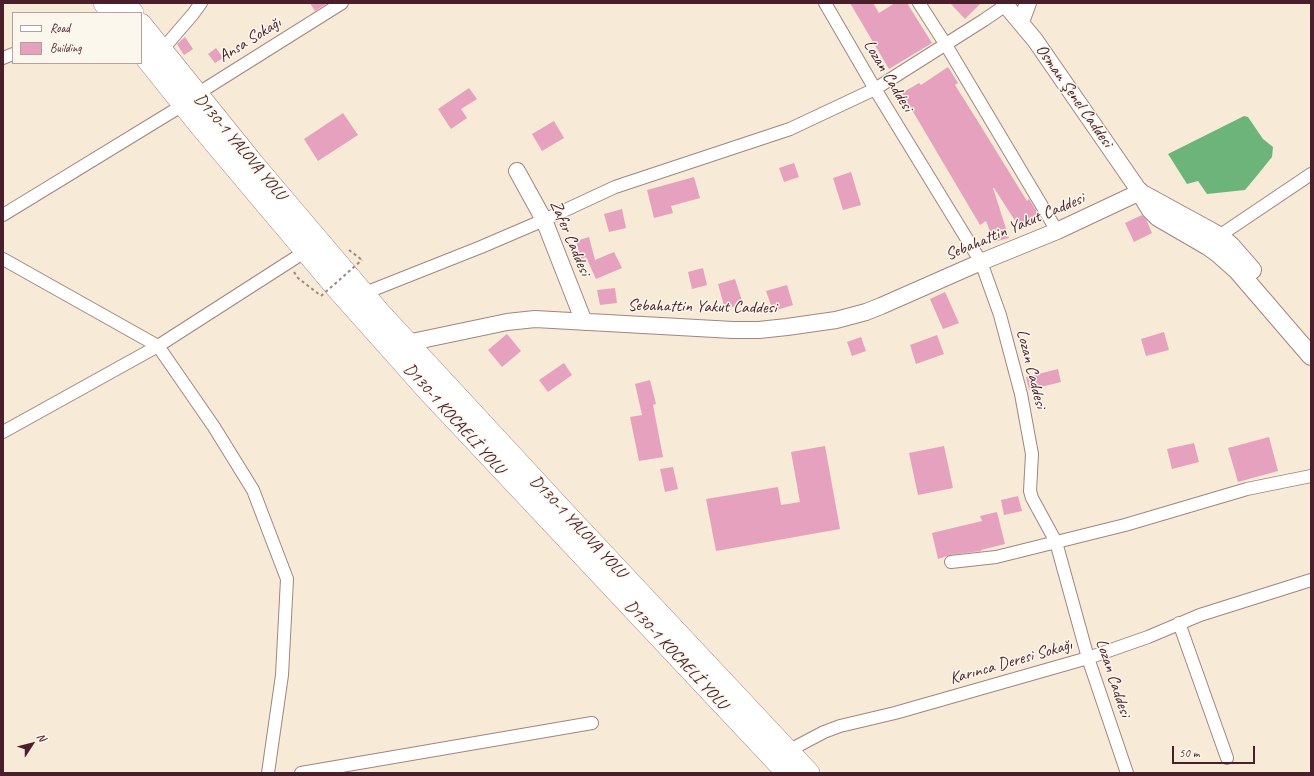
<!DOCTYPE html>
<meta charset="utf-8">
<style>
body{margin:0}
#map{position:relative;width:1314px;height:776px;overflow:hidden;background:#f7ebd7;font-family:Caveat,sans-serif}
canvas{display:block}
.frame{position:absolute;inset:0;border:4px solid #4a1f2b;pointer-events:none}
.legend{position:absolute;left:12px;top:12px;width:130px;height:52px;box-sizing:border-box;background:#fbf7ec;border:1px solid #b4a19f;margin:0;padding:5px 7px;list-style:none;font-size:12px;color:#4a1f2b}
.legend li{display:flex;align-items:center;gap:8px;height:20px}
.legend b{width:20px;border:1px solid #b4a19f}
.north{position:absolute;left:12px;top:724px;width:40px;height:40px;-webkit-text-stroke:3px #fbf7ec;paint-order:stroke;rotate:54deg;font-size:11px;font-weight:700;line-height:16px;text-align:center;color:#4a1f2b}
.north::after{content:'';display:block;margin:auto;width:14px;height:18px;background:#4a1f2b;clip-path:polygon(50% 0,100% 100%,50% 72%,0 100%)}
.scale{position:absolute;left:1172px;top:746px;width:83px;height:18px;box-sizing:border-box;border:2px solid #4a1f2b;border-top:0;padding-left:5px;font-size:12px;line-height:14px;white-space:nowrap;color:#4a1f2b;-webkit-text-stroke:3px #fbf7ec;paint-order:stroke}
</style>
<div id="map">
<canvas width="1314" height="776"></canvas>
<div class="frame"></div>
<ul class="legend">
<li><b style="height:5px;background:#fff"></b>Road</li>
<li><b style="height:11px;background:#e6a1be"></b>Building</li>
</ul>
<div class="north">N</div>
<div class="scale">50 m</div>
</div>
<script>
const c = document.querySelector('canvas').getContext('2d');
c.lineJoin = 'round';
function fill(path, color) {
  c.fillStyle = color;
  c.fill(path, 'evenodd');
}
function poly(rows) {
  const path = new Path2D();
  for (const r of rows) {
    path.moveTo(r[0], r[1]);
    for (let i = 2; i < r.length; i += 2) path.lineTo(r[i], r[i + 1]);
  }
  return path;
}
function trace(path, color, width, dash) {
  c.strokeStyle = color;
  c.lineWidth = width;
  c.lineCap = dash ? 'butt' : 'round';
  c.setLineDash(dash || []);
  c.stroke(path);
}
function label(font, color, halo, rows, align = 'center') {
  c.font = font + ' Caveat,sans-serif';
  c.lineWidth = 3;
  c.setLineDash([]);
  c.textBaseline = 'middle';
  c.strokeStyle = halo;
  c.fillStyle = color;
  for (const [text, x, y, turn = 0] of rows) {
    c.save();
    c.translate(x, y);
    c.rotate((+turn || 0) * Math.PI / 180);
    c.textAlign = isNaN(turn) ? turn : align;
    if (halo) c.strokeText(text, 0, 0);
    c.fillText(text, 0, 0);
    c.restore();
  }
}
const forest = poly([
 [1244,116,1248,117,1263,139,1273,147,1272,157,1255,178,1245,190,1207,194,1198,181,1187,184,1168,154]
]);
const building = poly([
 [310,3,328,3,315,11],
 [850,3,873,3,879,13,895,3,907,3,932,43,889,69],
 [950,3,981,3,965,19],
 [185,37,193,49,184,55,177,44],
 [216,48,223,58,215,63,208,54],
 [948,67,958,83,955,85,977,120,1027,201,1029,199,1040,217,1021,230,994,188,993,188,1009,238,994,242,986,221,980,225,902,93,919,83,921,85],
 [469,88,477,99,461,109,467,118,451,129,438,109],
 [343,113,358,135,318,161,304,139],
 [554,121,564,138,542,151,532,134],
 [794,163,799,177,784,182,779,168],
 [851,172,861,205,843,210,833,178],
 [694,177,700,198,671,206,673,213,654,218,647,190],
 [622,209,626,228,609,232,604,214],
 [1142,215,1146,219,1152,233,1134,242,1125,223],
 [589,237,595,260,614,252,622,268,596,279,586,257,581,259,576,241],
 [703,268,707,285,692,289,688,272],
 [735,279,743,304,725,309,718,284],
 [787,285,793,305,773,311,766,291],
 [615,288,617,303,600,305,597,290],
 [945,292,959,323,943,329,930,299],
 [1164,332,1169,350,1146,356,1141,339],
 [507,334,521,351,502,367,488,350],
 [937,335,944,354,916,364,910,345],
 [861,337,866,351,852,356,847,342],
 [564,363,572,375,548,392,539,380],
 [1058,369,1061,382,1029,390,1026,377],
 [650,380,656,404,653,405,663,457,639,461,630,417,642,415,635,384],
 [1269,437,1278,471,1238,482,1228,448],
 [1194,443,1199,462,1172,469,1167,449],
 [825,446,840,529,716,551,706,499,778,487,781,505,800,502,791,452],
 [944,446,953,488,918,495,909,453],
 [673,467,678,489,665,492,660,469],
 [1018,496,1022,511,1004,515,1001,500],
 [997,512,1005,544,981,550,981,551,950,555,938,559,932,533,982,521,980,516]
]);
const path = poly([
 [349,250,362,260],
 [294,272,298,278,320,295]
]);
const minor = poly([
 [825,3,875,89,981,262,1000,315,1021,394,1032,454,1030,491,1032,498,1056,542,1088,658,1127,773],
 [919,3,946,45,1057,231],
 [162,50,193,14,201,3],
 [3,58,13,54],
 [197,94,342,3],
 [3,215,183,105],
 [1219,236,1311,174],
 [3,259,158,346,214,427,253,490,287,579,282,675,268,773],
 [370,291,481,247,544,220,615,187,790,129,875,89,984,20,1006,5],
 [3,432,158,346,306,251],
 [951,562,996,557,1125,525,1247,489,1311,476],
 [1179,623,1227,758],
 [788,751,824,732,840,726,895,713,1088,658,1148,637,1200,615,1311,580],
 [301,773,592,723]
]);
const tertiary = poly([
 [1021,22,1028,3],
 [517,171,544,220,584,322],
 [407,343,507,322,535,319,733,330,759,330,787,327,836,320,866,312,881,306,981,262,1057,231,1140,192,1035,40,1004,3]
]);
const secondary = poly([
 [1140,192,1151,210,1158,217,1208,246,1219,254,1237,270,1311,356],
 [1144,195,1219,236,1231,246,1252,270]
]);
const trunk = poly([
 [104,3,111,13],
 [125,3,133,13],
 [141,24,253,163,382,315,567,515,809,773],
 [141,52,200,126,338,290,427,390,787,773]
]);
const pathBridge = poly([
 [321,296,362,260]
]);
const streetNames = [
 ["Ansa Sokağı",250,40,-32],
 ["Lozan Caddesi",888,76,59],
 ["Osman Şenel Caddesi",1074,96,55],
 ["D130-1 YALOVA YOLU",240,147,50],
 ["Sebahattin Yakut Caddesi",1015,227,-23],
 ["Zafer Caddesi",570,238,67],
 ["Sebahattin Yakut Caddesi",702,307,1],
 ["Lozan Caddesi",1031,369,76],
 ["D130-1 KOCAELİ YOLU",454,419,48],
 ["D130-1 YALOVA YOLU",578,527,47],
 ["D130-1 KOCAELİ YOLU",676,655,47],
 ["Karınca Deresi Sokağı",1011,662,-16],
 ["Lozan Caddesi",1113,678,72]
];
fill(forest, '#6cb47a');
fill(building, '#e6a1be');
trace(minor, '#a08581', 14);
trace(tertiary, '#a08581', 18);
trace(secondary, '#a08581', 20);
trace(trunk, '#a08581', 22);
trace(path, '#a08581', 2, [3, 3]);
trace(minor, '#fff', 12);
trace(tertiary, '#fff', 16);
trace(secondary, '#fff', 18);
trace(trunk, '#fff', 21);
trace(pathBridge, '#a08581', 2, [3, 3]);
label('17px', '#4a1f2b', '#fbf7ec', streetNames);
</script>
